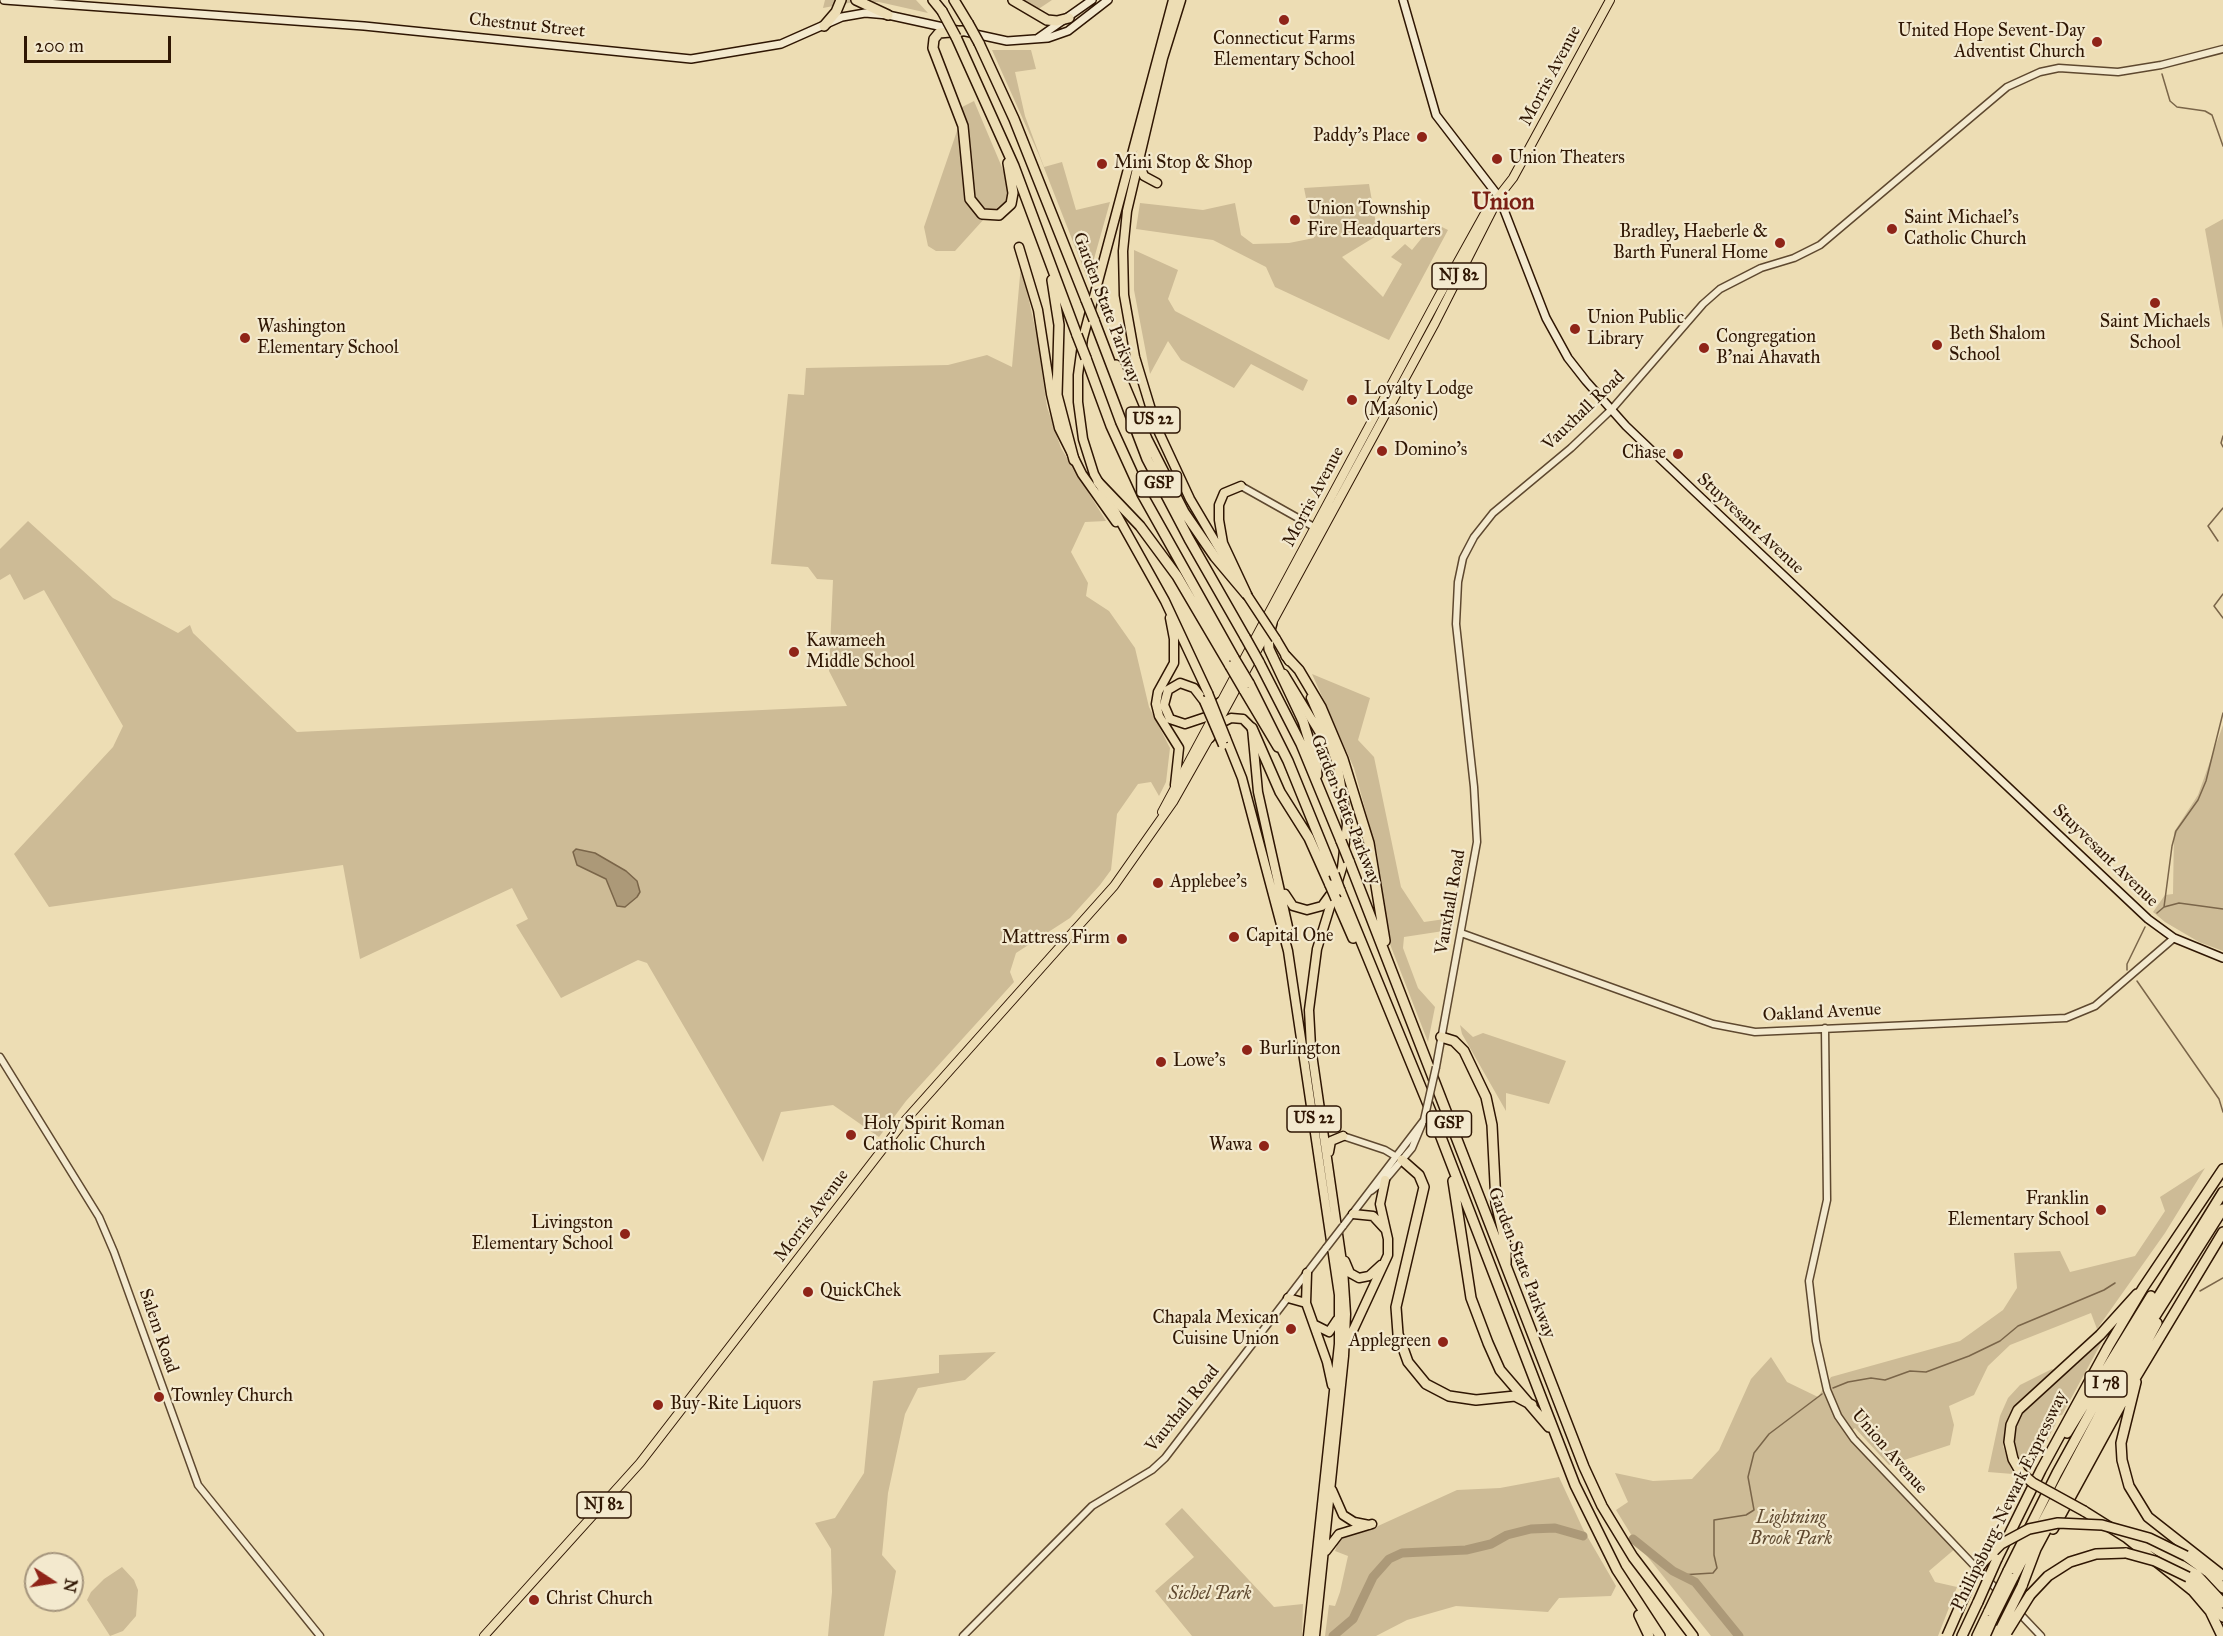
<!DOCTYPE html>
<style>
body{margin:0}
#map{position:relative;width:2223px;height:1636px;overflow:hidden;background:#edddb4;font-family:"IM FELL Great Primer",serif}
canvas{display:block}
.north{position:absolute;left:24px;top:1552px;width:60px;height:60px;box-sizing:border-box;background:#f3e9ce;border:2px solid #a5957d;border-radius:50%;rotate:102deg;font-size:16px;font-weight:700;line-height:24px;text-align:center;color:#2f1603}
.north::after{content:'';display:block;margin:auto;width:21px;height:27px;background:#8f2418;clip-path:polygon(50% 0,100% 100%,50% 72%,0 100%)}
.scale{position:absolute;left:24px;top:36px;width:147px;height:27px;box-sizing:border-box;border:3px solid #2f1603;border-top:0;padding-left:8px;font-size:18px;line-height:21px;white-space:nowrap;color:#2f1603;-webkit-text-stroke:4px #f3e9ce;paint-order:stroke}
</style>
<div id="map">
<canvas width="2223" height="1636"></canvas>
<div class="north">N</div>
<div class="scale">200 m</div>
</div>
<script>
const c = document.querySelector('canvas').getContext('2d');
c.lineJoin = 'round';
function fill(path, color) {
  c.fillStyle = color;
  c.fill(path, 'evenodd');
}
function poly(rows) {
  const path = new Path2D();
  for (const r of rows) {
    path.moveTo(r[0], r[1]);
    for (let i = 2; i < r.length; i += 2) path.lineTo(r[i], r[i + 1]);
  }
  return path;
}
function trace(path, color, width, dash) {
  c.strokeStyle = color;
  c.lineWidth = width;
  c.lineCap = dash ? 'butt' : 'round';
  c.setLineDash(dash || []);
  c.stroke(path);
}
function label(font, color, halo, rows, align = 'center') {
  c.font = font + ' "IM FELL Great Primer",serif';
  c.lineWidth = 4.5;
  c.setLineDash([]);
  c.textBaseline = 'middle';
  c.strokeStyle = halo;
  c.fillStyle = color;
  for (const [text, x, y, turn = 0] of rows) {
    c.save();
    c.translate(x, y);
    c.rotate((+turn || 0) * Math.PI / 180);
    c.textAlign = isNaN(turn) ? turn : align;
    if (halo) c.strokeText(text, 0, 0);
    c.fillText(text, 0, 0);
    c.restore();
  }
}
const green = poly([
 [825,0,916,0,928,13,879,2,854,2,823,8],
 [1023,0,1052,0,1037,10],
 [992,50,1031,50,1036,69,1015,72,1025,116,1044,167,1062,162,1076,210,1110,202,1088,280,1039,155],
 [974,101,1009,184,1009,194,1006,203,984,219,955,251,936,251,928,246,924,227,957,131,958,109],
 [1369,184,1378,235,1342,257,1383,297,1402,264,1391,257,1405,244,1412,250,1434,223,1448,230,1389,340,1275,287,1266,267,1213,240,1136,229,1140,203,1203,210,1235,203,1241,235,1253,244,1289,243,1314,238,1304,188],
 [2223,219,2223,329,2205,229],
 [1134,250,1178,270,1168,299,1175,311,1308,380,1303,391,1251,364,1234,388,1181,360,1168,341,1150,374,1134,290],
 [1021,264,1037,337,1047,407,1061,448,1106,521,1085,522,1071,552,1088,583,1086,596,1109,611,1135,648,1149,707,1170,748,1166,782,1159,796,1151,782,1138,784,1117,814,1111,870,1100,885,1070,918,1016,953,1010,972,1014,982,906,1101,879,1137,833,1105,781,1112,763,1162,647,963,638,960,561,998,516,925,528,919,512,888,360,959,343,865,49,907,14,854,113,747,123,726,44,590,24,600,10,574,0,580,0,549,28,521,113,598,178,633,190,625,193,633,297,732,847,706,829,671,833,580,817,579,808,567,771,564,788,394,804,395,806,368,948,365,987,355,1012,367],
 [1312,674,1370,698,1358,740,1374,757,1401,887,1424,922,1452,918,1450,930,1404,937,1403,948,1418,988,1435,1007,1428,1042,1388,939,1377,853,1354,768],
 [2223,725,2223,951,2199,942,2165,922,2153,912,2165,895,2173,894,2174,832,2198,795],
 [1460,1025,1473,1037,1483,1033,1566,1061,1549,1104,1506,1093,1506,1111,1462,1034],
 [2205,1168,2165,1233,2097,1329,2091,1313,2010,1345,1988,1366,1974,1395,1949,1406,1954,1425,1950,1445,1889,1465,1855,1428,1849,1432,1956,1548,1929,1571,1935,1582,1957,1587,1938,1636,1711,1636,1635,1541,1616,1510,1628,1502,1615,1473,1653,1481,1692,1479,1719,1450,1751,1379,1771,1357,1787,1382,1818,1397,1831,1377,1960,1341,2003,1310,2017,1288,2014,1253,2060,1251,2070,1272,2135,1256,2165,1211,2160,1197],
 [2105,1336,2062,1415,2056,1416,2056,1423,2029,1475,2016,1456,2013,1439,2020,1414],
 [996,1352,965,1380,918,1388,905,1414,888,1493,882,1555,896,1571,884,1636,828,1636,832,1592,831,1549,815,1523,835,1518,864,1473,873,1381,939,1373,939,1355],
 [2052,1369,2055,1370,2014,1407,2007,1420,2003,1446,2013,1474,1988,1472,2000,1416,2008,1398,2020,1385],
 [1559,1477,1583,1529,1616,1586,1611,1596,1559,1598,1548,1612,1456,1606,1407,1620,1376,1636,1325,1636,1329,1605,1335,1606,1340,1592,1348,1556,1335,1551,1338,1542,1345,1535,1367,1531,1457,1490,1500,1488],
 [1182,1508,1274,1607,1303,1604,1302,1636,1192,1636,1155,1591,1194,1557,1165,1524],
 [122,1567,134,1580,138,1590,136,1616,123,1631,110,1636,87,1600,91,1592,104,1579]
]);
const water = poly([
 [576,849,595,853,626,871,637,881,640,892,637,897,625,907,617,906,606,879,577,865,573,852,576,849]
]);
const stream = poly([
 [2162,74,2170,101,2177,107,2205,111,2212,115,2223,146],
 [2223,436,2221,443,2223,447],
 [2218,541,2208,526,2223,508],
 [2223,594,2214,606,2223,618],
 [2164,907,2172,846,2176,831,2198,800,2206,781,2223,713],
 [2157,913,2164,907,2179,903,2223,909],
 [2127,970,2127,964,2145,927],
 [2137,981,2219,1099,2223,1112],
 [2200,1291,2223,1278],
 [1833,1388,1848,1382,1871,1378,1885,1380,1910,1371,1926,1372,1969,1356,2000,1341,2018,1326,2104,1290,2115,1283],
 [1681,1575,1713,1573,1717,1568,1714,1555,1714,1520,1746,1515,1754,1510,1748,1477,1754,1453,1769,1434,1822,1394]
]);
const river = poly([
 [1633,1539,1673,1571,1695,1582,1739,1636],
 [1333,1636,1353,1619,1373,1577,1389,1559,1402,1553,1466,1550,1491,1544,1507,1535,1531,1529,1555,1528,1583,1536]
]);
const tertiary = poly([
 [1241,486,1314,527],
 [1461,933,1713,1024,1755,1032,2066,1018,2095,1006,2174,938],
 [1825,1028,1827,1200,1809,1281,1816,1341,1827,1390,1838,1416,1854,1439,2041,1636],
 [0,1057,99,1217,114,1252,198,1485,320,1636],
 [1436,1067,1477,842,1474,787,1456,624,1458,582,1463,558,1474,537,1493,513,1571,448,1612,409,1703,304,1720,289,1761,268,1794,258,1820,245,2007,87,2040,72,2059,68,2118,72,2161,65,2223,49],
 [1343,1136,1385,1150,1395,1156],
 [1371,1191,1385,1180,1412,1148,1422,1124],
 [1343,1226,1424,1120],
 [963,1636,1092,1506,1152,1470,1165,1458,1326,1248]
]);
const secondary = poly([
 [4,0,364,26,691,59,781,44,842,17,865,13,888,15,1007,41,1048,38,1068,31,1108,0],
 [1403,0,1436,115,1499,197,1546,318,1568,358,1586,381,1626,426,1694,491,2148,919,2174,938,2223,958],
 [1038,38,1092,0]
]);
const primary = poly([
 [1218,722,1435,323,1499,197],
 [1162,812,1439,296,1484,215,1513,178,1610,0],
 [484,1636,640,1463,902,1124,1114,886,1173,802,1212,733]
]);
const trunk = poly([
 [1173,0,1083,338,1078,375,1078,402,1083,439,1094,474,1165,601,1208,693],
 [1181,0,1163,58,1127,211,1123,251,1124,295,1135,357,1156,426,1190,499,1236,577],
 [1139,163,1144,176,1157,183],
 [1019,247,1038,310,1051,394,1059,428,1082,474,1116,522],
 [1241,486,1224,493,1219,505,1219,520,1223,543,1246,592],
 [1170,618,1174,639,1174,663,1158,692,1156,704,1159,716,1179,748,1175,785],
 [1276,639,1289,661],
 [1284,674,1326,743],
 [1311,698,1326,732,1338,767,1347,824,1342,868,1317,949,1309,1010,1311,1047,1343,1269,1346,1314,1344,1356,1315,1636],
 [1204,701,1194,688,1180,683,1168,690,1164,705,1170,719,1185,724,1206,717,1220,702],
 [1210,738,1221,723,1231,718,1243,719,1252,728,1258,792,1288,927],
 [1226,738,1242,778,1288,951,1339,1295,1339,1344,1308,1636],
 [1285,894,1293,906,1307,910,1322,906,1330,895],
 [1329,1152,1331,1141,1343,1136],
 [1353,1214,1373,1216,1385,1229],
 [1345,1261,1350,1273,1359,1278,1369,1276,1381,1265],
 [1307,1273,1306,1303,1327,1362,1332,1385],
 [1288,1298,1306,1303],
 [1315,1325,1329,1332,1337,1320],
 [1349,1339,1388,1255,1388,1239,1380,1204,1385,1180],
 [1332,1490,1343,1515,1354,1522,1369,1525],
 [1326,1551,1339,1534,1372,1524]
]);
const motorway = poly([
 [856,0,888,15],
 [933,0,942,11],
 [954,0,968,23],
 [1013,0,1047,20,1057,21,1069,18],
 [824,26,836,12,841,0],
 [962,31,939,33,934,39,933,48,963,126,970,199,982,214,999,215,1011,204,1013,193,1008,163],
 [956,37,1014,166,1077,335],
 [979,43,1014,119,1086,300],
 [1052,280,1059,325,1057,395,1074,460],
 [1094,320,1147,459,1189,539,1245,637],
 [1086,358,1111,426,1142,494,1234,658],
 [1116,365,1147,439,1184,512,1215,557,1247,595],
 [1098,482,1140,526,1177,576,1230,666],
 [1272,623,1268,637,1269,649,1303,721,1316,763,1317,775],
 [1286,656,1299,670,1321,707,1343,759,1369,843,1385,941],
 [1259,662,1301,744,1341,841],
 [1249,683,1288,761,1334,874],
 [1244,690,1278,747],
 [1252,728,1280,792,1309,838,1330,885],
 [1349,861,1584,1467,1602,1506,1633,1557,1693,1636],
 [1340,890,1434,1119,1575,1485,1617,1570,1660,1636],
 [1336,899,1353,938],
 [1441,1037,1454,1041,1464,1051,1486,1097,1492,1125,1496,1203,1506,1245,1506,1264],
 [1402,1160,1419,1175,1424,1187,1396,1307,1398,1334,1408,1362,1426,1384,1449,1396,1476,1400,1515,1396,1532,1405],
 [1453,1181,1471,1298,1488,1343,1500,1370,1549,1427],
 [2136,1382,2121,1443,2122,1460,2129,1486,2148,1517,2223,1576],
 [2067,1433,2151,1296],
 [2021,1473,2013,1459,2009,1442,2011,1425,2018,1410,2100,1335,2137,1294],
 [2084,1511,2127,1538,2193,1591,2210,1611,2222,1636],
 [2053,1529,2136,1377,2223,1232],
 [2135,1536,2197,1575,2223,1603],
 [2186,1556,2208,1572,2223,1588],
 [1997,1559,2041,1470,2108,1347,2143,1288,2223,1169],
 [2008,1571,2057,1473,2118,1362,2223,1192],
 [2188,1577,2206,1593,2223,1617],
 [2013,1578,2133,1351,2223,1209],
 [2022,1586,2036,1549,2157,1323],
 [2030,1595,2048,1576,2070,1562,2096,1554,2126,1553],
 [1639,1615,1649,1636],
 [1962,1636,1978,1602],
 [1977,1636,1989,1611],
 [1985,1636,1993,1618]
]);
const tertiaryBridge = poly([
 [1424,1120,1436,1067],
 [1326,1248,1343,1226]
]);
const trunkBridge = poly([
 [1247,595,1276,639],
 [1208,693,1226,738],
 [1204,701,1223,745]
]);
const motorwayBridge = poly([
 [942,11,956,37],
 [968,23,979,43],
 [1086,300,1094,320],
 [1077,335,1086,358],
 [1245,637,1259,662],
 [1234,658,1249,683],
 [1230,666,1244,690],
 [1341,841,1349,861],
 [1334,874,1340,890],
 [1330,885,1336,899],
 [2021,1473,2033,1483,2084,1511],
 [2126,1553,2155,1561,2188,1577],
 [1978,1602,1997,1559],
 [1989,1611,2008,1571],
 [1993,1618,2013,1578],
 [2001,1628,2022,1586],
 [2007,1632,2030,1595],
 [1947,1636,1971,1581,1982,1563,2001,1544,2029,1529,2058,1523,2102,1525,2149,1538,2186,1556]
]);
const markers = [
 [1284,20,6,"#8f2418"],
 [2097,42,6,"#8f2418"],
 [1422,137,6,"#8f2418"],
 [1497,159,6,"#8f2418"],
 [1102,164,6,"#8f2418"],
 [1295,220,6,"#8f2418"],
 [1892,229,6,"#8f2418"],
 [1780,243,6,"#8f2418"],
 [2155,303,6,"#8f2418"],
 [1575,329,6,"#8f2418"],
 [245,338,6,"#8f2418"],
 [1937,345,6,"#8f2418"],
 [1704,348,6,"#8f2418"],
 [1352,400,6,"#8f2418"],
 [1382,451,6,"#8f2418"],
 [1678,454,6,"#8f2418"],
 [794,652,6,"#8f2418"],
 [1158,883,6,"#8f2418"],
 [1234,937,6,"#8f2418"],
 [1122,939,6,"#8f2418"],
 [1247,1050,6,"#8f2418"],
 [1161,1062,6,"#8f2418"],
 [851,1135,6,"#8f2418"],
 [1264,1146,6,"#8f2418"],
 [2101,1210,6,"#8f2418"],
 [625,1234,6,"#8f2418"],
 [808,1292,6,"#8f2418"],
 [1291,1329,6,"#8f2418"],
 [1443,1342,6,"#8f2418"],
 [159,1397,6,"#8f2418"],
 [658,1405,6,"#8f2418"],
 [534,1600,6,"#8f2418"]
];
const shields = [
 [1459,276,54],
 [1153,420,54],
 [1159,484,45],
 [1314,1119,54],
 [1449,1124,45],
 [2106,1384,42],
 [604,1505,54]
];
const shieldNames = [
 ["NJ 82",1459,276],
 ["US 22",1153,420],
 ["GSP",1159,484],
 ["US 22",1314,1119],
 ["GSP",1449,1124],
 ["I 78",2106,1384],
 ["NJ 82",604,1505]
];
const streetNames = [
 ["Chestnut Street",527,26,6],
 ["Morris Avenue",1551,76,-62],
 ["Garden State Parkway",1106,308,69],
 ["Vauxhall Road",1584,411,-44],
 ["Morris Avenue",1314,497,-62],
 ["Stuyvesant Avenue",1750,524,43],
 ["Garden State Parkway",1345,810,68],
 ["Stuyvesant Avenue",2105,856,44],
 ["Vauxhall Road",1451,902,-80],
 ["Oakland Avenue",1822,1013,-3],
 ["Morris Avenue",812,1216,-53],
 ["Garden State Parkway",1521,1263,69],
 ["Salem Road",158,1331,71],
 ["Vauxhall Road",1183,1409,-51],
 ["Union Avenue",1889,1452,49],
 ["Phillipsburg-Newark Expressway",2010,1501,-64]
];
const poiNames = [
 ["United Hope Sevent-Day",2085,32,"right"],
 ["Adventist Church",2085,53,"right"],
 ["Connecticut Farms",1284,40,"center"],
 ["Elementary School",1284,61,"center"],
 ["Paddy's Place",1410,137,"right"],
 ["Union Theaters",1509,159],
 ["Mini Stop & Shop",1114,164],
 ["Union Township",1307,210],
 ["Fire Headquarters",1307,231],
 ["Saint Michael's",1904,219],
 ["Catholic Church",1904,240],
 ["Bradley, Haeberle &",1768,233,"right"],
 ["Barth Funeral Home",1768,254,"right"],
 ["Union Public",1587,319],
 ["Library",1587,340],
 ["Saint Michaels",2155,323,"center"],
 ["School",2155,344,"center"],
 ["Washington",257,328],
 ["Elementary School",257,349],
 ["Beth Shalom",1949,335],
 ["School",1949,356],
 ["Congregation",1716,338],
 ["B'nai Ahavath",1716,359],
 ["Loyalty Lodge",1364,390],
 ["(Masonic)",1364,411],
 ["Domino's",1394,451],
 ["Chase",1666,454,"right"],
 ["Kawameeh",806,642],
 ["Middle School",806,663],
 ["Applebee's",1170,883],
 ["Capital One",1246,937],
 ["Mattress Firm",1110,939,"right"],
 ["Burlington",1259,1050],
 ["Lowe's",1173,1062],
 ["Holy Spirit Roman",863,1125],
 ["Catholic Church",863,1146],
 ["Wawa",1252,1146,"right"],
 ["Franklin",2089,1200,"right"],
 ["Elementary School",2089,1221,"right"],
 ["Livingston",613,1224,"right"],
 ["Elementary School",613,1245,"right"],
 ["QuickChek",820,1292],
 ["Chapala Mexican",1279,1319,"right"],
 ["Cuisine Union",1279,1340,"right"],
 ["Applegreen",1431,1342,"right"],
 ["Townley Church",171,1397],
 ["Buy-Rite Liquors",670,1405],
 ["Christ Church",546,1600]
];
const parkNames = [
 ["Lightning",1791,1519],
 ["Brook Park",1791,1540],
 ["Sichel Park",1210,1595]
];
const districtNames = [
 ["Union",1503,203]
];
fill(green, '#cdbb96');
fill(water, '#ac9978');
trace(water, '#7a6549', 1.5);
trace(stream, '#7a6549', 1.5);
trace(river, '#ac9978', 9);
trace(tertiary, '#5e482f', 9);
trace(secondary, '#2f1603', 10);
trace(primary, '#2f1603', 10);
trace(trunk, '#2f1603', 11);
trace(motorway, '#2f1603', 12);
trace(tertiary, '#f3e9ce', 6);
trace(secondary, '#f3e9ce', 7);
trace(primary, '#edddb4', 8);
trace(trunk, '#edddb4', 8);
trace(motorway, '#edddb4', 9);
trace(tertiaryBridge, '#5e482f', 9, []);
trace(trunkBridge, '#2f1603', 11, []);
trace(motorwayBridge, '#2f1603', 12, []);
trace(tertiaryBridge, '#f3e9ce', 6);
trace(trunkBridge, '#edddb4', 8);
trace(motorwayBridge, '#edddb4', 9);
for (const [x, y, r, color] of markers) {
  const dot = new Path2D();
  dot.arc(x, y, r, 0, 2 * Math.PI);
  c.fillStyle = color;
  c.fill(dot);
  trace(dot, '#f3e9ce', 2);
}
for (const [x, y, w] of shields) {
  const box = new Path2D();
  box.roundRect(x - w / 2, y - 13, w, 26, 4.5);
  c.fillStyle = '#f3e9ce';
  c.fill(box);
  trace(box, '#2f1603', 1.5);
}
label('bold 16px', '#2f1603', null, shieldNames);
label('18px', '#2f1603', '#f3e9ce', streetNames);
label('18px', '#2f1603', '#f3e9ce', poiNames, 'left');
label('italic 18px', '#5e482f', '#f3e9ce', parkNames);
label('bold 24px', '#7a1f14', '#f3e9ce', districtNames);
</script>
